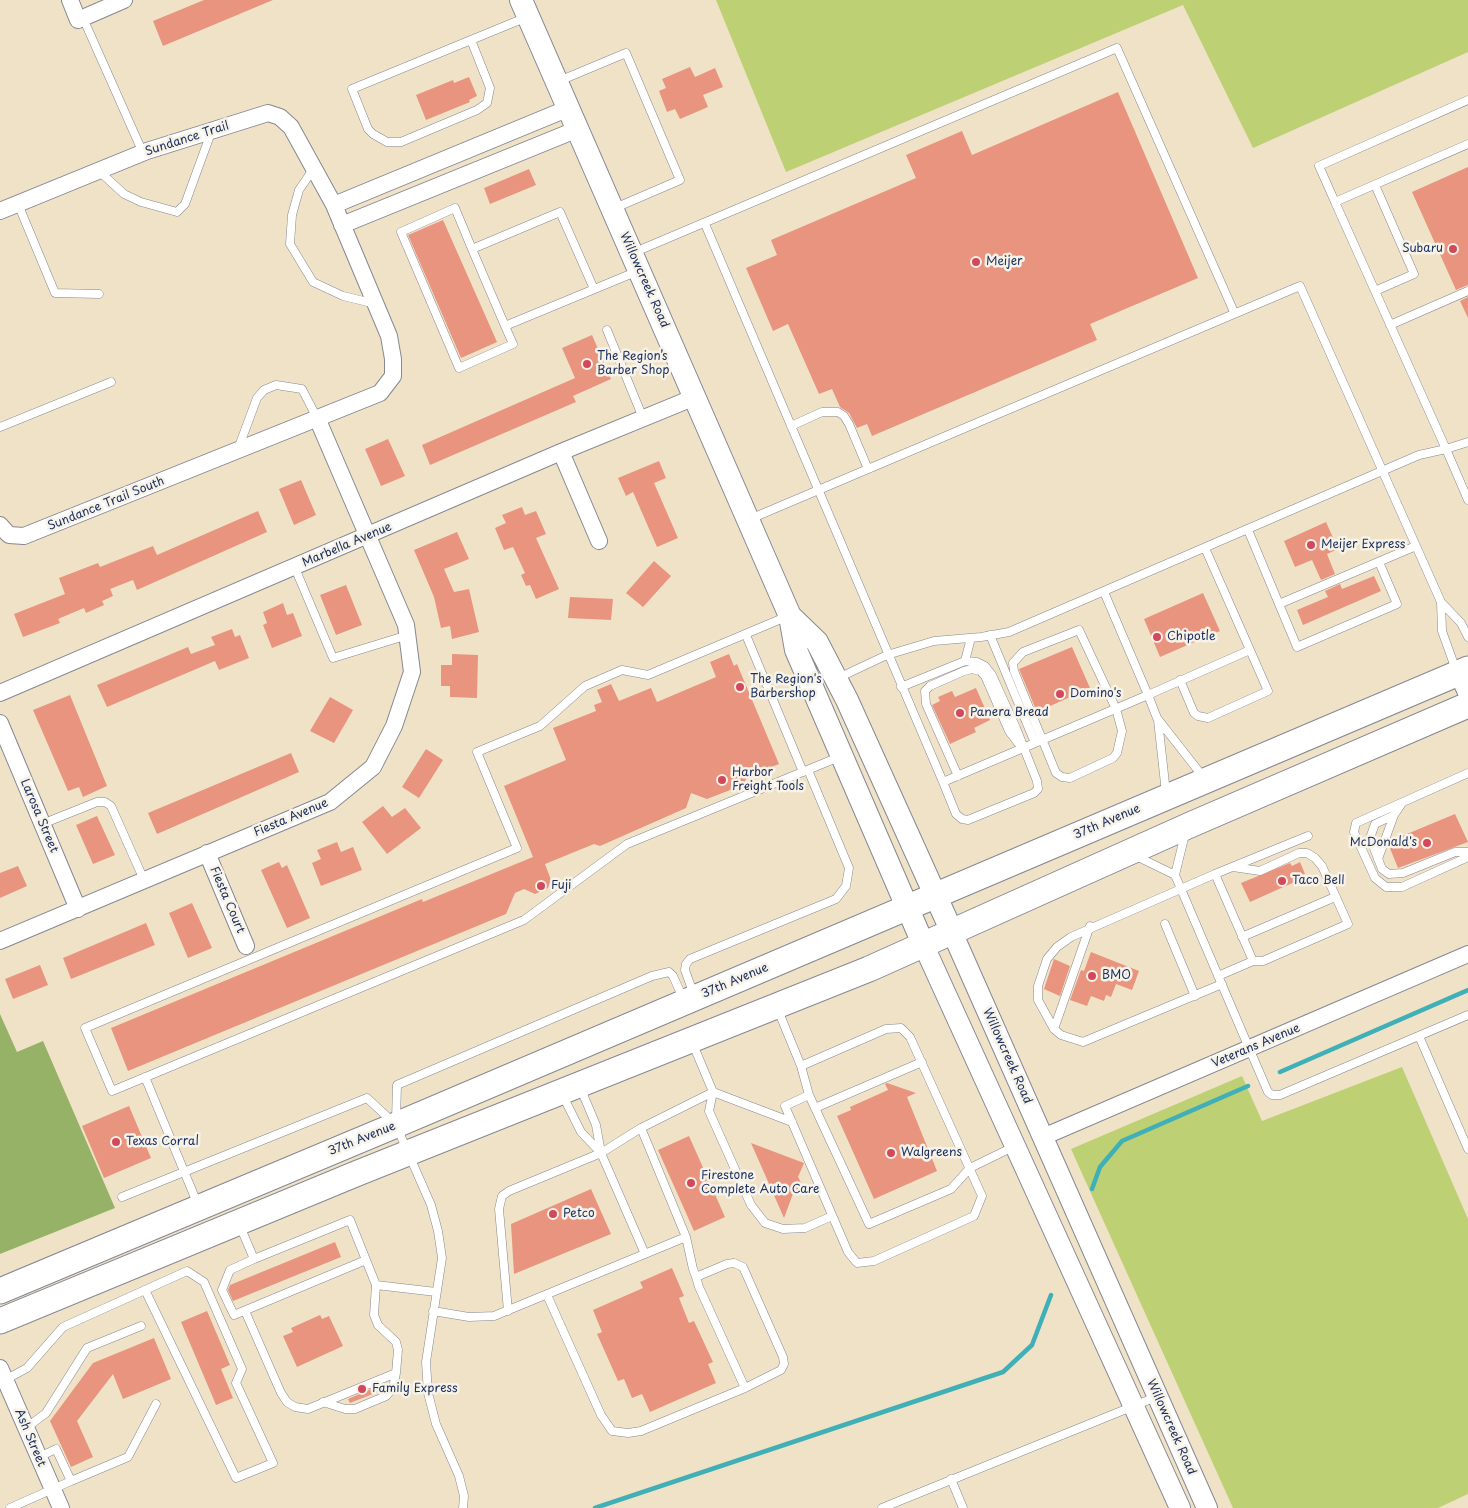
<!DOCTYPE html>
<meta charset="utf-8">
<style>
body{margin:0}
canvas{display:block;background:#f0e2c6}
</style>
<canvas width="1468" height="1508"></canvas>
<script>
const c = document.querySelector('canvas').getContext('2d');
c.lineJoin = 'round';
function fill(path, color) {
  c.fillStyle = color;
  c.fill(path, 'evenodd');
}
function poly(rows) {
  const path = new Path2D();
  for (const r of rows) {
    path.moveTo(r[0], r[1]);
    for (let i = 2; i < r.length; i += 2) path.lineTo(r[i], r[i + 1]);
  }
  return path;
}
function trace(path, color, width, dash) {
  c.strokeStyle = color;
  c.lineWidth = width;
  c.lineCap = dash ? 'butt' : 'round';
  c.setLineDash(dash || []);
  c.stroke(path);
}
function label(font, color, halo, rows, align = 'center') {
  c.font = font + ' "Playpen Sans",sans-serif';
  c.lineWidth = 5;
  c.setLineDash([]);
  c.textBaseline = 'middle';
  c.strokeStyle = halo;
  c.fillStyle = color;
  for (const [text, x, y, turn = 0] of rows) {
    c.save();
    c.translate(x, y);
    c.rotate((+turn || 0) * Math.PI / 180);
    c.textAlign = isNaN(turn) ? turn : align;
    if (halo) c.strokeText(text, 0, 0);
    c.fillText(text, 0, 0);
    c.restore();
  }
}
const green = poly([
 [716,0,1468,0,1468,52,1253,148,1183,5,786,172],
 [1402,1067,1468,1219,1468,1494,1438,1508,1233,1508,1071,1149,1242,1076,1262,1121]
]);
const forest = poly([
 [0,1014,17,1052,43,1041,115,1208,0,1254]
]);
const stream = poly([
 [1280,1072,1468,990],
 [1092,1189,1100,1167,1122,1141,1248,1086],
 [595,1508,1003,1372,1032,1345,1051,1295]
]);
const building = poly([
 [204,0,273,0,163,46,153,21],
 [690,67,695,77,715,68,723,87,703,95,708,107,680,119,675,109,667,112,659,91,666,88,662,79],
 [469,77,477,96,469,100,470,102,426,120,416,95,453,80,454,83],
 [1118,92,1198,278,1090,324,1097,340,872,436,867,424,857,428,849,413,840,407,832,389,819,394,788,324,773,331,746,268,777,255,771,240,916,178,906,155,962,131,972,155],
 [1468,167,1468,285,1456,290,1412,192],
 [529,169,536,185,490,204,484,188],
 [443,220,497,342,461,358,408,235],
 [1468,297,1468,318,1460,301],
 [592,335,611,379,573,396,576,402,430,465,422,445,575,378,562,348],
 [388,439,405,476,381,486,365,449],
 [659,461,666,478,654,483,678,538,657,547,633,492,626,496,618,478],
 [301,480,316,515,294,525,279,489],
 [522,507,525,515,536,511,546,534,536,538,559,589,536,599,530,585,526,586,521,575,525,573,513,547,504,550,495,528,506,523,502,515],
 [258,511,267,532,137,590,133,580,110,589,113,596,102,601,104,605,86,613,84,608,58,619,60,623,23,637,14,614,65,594,59,578,98,563,100,567,153,546,157,555],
 [1326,522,1338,549,1327,554,1335,574,1321,580,1312,560,1295,567,1284,541],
 [457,532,469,559,444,569,454,592,469,589,479,632,452,639,450,626,441,628,434,597,414,550],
 [654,561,671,576,643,607,626,593],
 [1374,576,1381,591,1303,625,1297,610,1328,597,1325,591,1340,584,1342,589],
 [346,585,362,625,336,635,320,595],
 [1203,593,1220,631,1160,657,1144,619],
 [570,597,613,599,611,620,568,618],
 [283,603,287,615,293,613,302,636,272,648,263,625,267,623,263,612],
 [232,629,235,637,240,635,249,658,219,670,215,661,107,707,97,685,188,647,191,654,215,645,211,637],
 [1072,647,1090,688,1037,712,1019,669],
 [452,654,478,655,477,698,450,697,450,686,441,686,441,665,452,665],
 [729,654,734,666,737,664,779,764,747,777,743,785,707,799,691,793,686,808,600,846,594,844,545,864,551,880,548,888,535,894,524,889,515,893,506,914,128,1071,111,1028,422,899,423,902,533,857,504,786,566,760,553,728,596,711,594,705,602,702,597,690,611,684,619,701,651,688,657,702,716,677,710,662],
 [976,688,990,720,974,728,976,732,950,744,932,705,940,701,938,697,952,691,955,697],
 [70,695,107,786,83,797,79,787,68,791,33,710],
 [330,697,353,710,334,743,310,731],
 [426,749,443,760,419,798,402,787],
 [291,753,299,772,157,834,148,813],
 [383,806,392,817,405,808,421,828,387,854,362,822],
 [1455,814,1468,842,1398,868,1389,846,1390,841],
 [97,816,115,855,93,864,76,825],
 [337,842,341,852,353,847,362,870,321,886,312,863,321,859,317,850],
 [279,862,282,868,287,865,310,918,287,928,261,870],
 [1300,862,1305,874,1298,877,1299,880,1250,902,1241,883,1290,863,1292,866],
 [18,866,27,886,0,898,0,873],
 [192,903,212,948,188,958,169,913],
 [146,923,155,945,71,979,63,958],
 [1091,952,1139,971,1132,990,1116,984,1111,997,1106,995,1104,1001,1091,996,1087,1006,1070,1000,1081,970,1084,971],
 [1054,959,1070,966,1060,996,1044,989],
 [40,965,48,985,13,999,5,979],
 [887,1083,916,1093,907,1097,937,1171,874,1199,837,1116,851,1110,850,1107,888,1090,885,1084],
 [129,1106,151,1158,104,1178,82,1126],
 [689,1136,725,1217,694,1231,658,1150],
 [751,1143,804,1163,798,1177,808,1196,794,1191,784,1218],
 [591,1189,611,1234,514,1274,511,1224],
 [335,1242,341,1257,233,1301,228,1290,230,1285],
 [672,1268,684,1296,679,1298,689,1323,694,1321,713,1362,708,1364,716,1383,650,1412,642,1394,632,1398,624,1379,618,1381,597,1334,602,1332,593,1310,643,1288,640,1282],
 [207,1311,230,1365,221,1369,233,1398,216,1405,181,1322],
 [320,1315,322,1319,329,1316,343,1346,297,1367,283,1336,293,1332,291,1328],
 [154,1338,171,1379,123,1399,113,1374,77,1421,93,1457,71,1467,50,1421,93,1363],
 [378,1386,380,1391,350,1403,348,1399]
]);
const service = poly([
 [83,18,143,153],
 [471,40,490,88,487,103,477,110,401,142,387,142,373,134,368,129,352,89,471,40,527,17],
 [559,81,626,53,680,180,615,208],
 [1468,100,1319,166,1335,202,1468,144],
 [314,168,299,190,292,215,290,244,313,282,343,296,376,304],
 [99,171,124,194,141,202,177,212,185,204,212,130],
 [1375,185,1414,274,1375,291],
 [1335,202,1446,449,1468,442],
 [18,204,55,293,99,294],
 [705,224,943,782,1148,695,1104,592],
 [472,249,455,208,401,232,459,368,513,344,505,326],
 [635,252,1117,48,1234,312],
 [594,289,560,212,472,249,505,326,638,271],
 [1390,325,1468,291],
 [607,330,643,418],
 [791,426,822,412,838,412,844,416,849,424,868,469],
 [0,427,111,382],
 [238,449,257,398,264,390,276,385,302,389,317,418],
 [750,519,1300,286,1441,602,1461,623,1468,637],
 [1248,530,1279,604,1416,546],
 [295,568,333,658,408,635],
 [1441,602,1442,631,1456,670],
 [1279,604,1297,647,1397,604,1379,562],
 [788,616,648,675,622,670,585,686,540,726,477,752,517,848,85,1028,112,1091,524,920,627,844,839,757],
 [1079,630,1116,709,1122,731,1117,753,1113,758,1070,778,1062,777,1056,773,1014,671,1013,663,1023,652,1079,630],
 [746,635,803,772],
 [990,635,1035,743],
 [965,661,971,638],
 [838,678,887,655,934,641,981,637,1009,632,1419,455,1446,449,1468,500],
 [1180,680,1194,713,1198,716,1208,718,1268,691,1250,650],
 [901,687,965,661,977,662,985,666,992,675,1016,728,1037,781,1038,789,1034,793,968,820,962,819,956,814,943,782],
 [1158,720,1166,793],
 [1468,773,1356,823,1354,832,1375,878,1386,887,1402,887,1468,857],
 [958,776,926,704,925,691,930,686,964,671,972,669,980,671,985,676,1009,731,1018,743],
 [1204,778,1157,718,1148,695,1250,650,1205,548],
 [1402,803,1394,815,1375,824,1370,838,1382,869,1389,874,1403,873,1455,852,1468,852],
 [42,824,97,802,105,802,111,806,144,880],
 [1185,834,1175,875,1249,1048,1268,1092,1272,1095,1280,1095,1468,1015],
 [1134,855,1175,875],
 [1378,859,1394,815],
 [1233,867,1260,871,1299,853,1307,853,1315,858,1322,866,1348,924,1263,961,1253,961],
 [1215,874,1308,836],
 [1165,924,1195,996],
 [1242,937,1335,897],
 [1218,976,1253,961,1215,874,1071,937,1057,947,1047,959,1038,986,1038,1000,1054,1029,1061,1035,1083,1042,1222,984],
 [694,995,685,970,686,964,690,959,836,899,846,886,849,868,808,770],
 [778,1010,801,1066,809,1095,869,1224,951,1189,970,1168,1015,1146],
 [1054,1029,1090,926],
 [1419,1036,1468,1149],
 [692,1042,713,1092,792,1122],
 [801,1066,886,1029,901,1028,910,1037,982,1196,974,1216,874,1261,857,1263,848,1252,785,1106,809,1095],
 [145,1077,198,1205],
 [713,1092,709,1111,751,1205,765,1223,783,1229,805,1228,832,1216],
 [563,1096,581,1132,601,1153,596,1125,580,1087],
 [815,1108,922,1062],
 [396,1120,397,1085,652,976,669,972,673,976,683,998],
 [601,1153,645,1254],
 [122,1197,367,1098,396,1125,431,1205,438,1231,442,1258,426,1362,428,1393,436,1424,459,1476,464,1496,463,1508],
 [240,1226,254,1259,350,1220,376,1285,436,1292],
 [686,1237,641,1128,713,1092],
 [254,1259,230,1270,222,1290,234,1315,366,1260],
 [547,1295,601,1415,612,1431,628,1433,641,1431,745,1388],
 [245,1311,281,1393,287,1402,295,1407,308,1409,396,1373,398,1350,396,1342,378,1325,374,1315,376,1285],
 [433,1311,469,1317,494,1316,686,1237,693,1269,696,1277,699,1287,745,1388,781,1370,784,1364,783,1357,743,1267,734,1263,727,1264,696,1277],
 [508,1311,499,1209,502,1196,509,1191,601,1153,641,1128],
 [3,1381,27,1368,63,1327,145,1290,236,1478,273,1463,236,1383,242,1369,204,1282,187,1271,145,1290],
 [323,1402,345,1409,355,1409,386,1396,393,1388,396,1373],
 [26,1428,46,1413,87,1348,141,1326],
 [951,1479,963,1508],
 [71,1481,128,1457,156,1404],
 [10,1508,71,1481,56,1449,39,1457],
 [882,1508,1156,1397]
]);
const minor = poly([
 [70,0,78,20,124,0],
 [334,205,569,108],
 [0,211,147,151,268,113,280,117,291,127,334,205,389,336,393,359,393,376,380,393,24,536,9,535,0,525],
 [342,225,578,129],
 [561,452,599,541],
 [1457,673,1468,697],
 [0,693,561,452,695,397],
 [0,723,78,909],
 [207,853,246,946],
 [0,941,330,802,373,767,394,726,412,672,406,625,317,418],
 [1043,1137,1468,954],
 [0,1368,61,1508]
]);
const tertiary = poly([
 [952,932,1207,1508],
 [924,946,1180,1508]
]);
const secondary = poly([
 [521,0,790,616,796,650,924,946],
 [790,616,817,642,847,700,952,932]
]);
const primary = poly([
 [0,1291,396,1125,1468,669],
 [0,1321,358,1173,869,969,1190,825,1468,705]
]);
const markers = [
 [1453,249,5,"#d1495b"],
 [976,262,5,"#d1495b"],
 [587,364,5,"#d1495b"],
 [1311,545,5,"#d1495b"],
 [1157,637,5,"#d1495b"],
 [740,687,5,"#d1495b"],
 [1060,694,5,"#d1495b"],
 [960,713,5,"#d1495b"],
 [722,780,5,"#d1495b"],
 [1427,843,5,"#d1495b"],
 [1282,881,5,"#d1495b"],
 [541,886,5,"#d1495b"],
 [1092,976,5,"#d1495b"],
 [116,1142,5,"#d1495b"],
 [891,1153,5,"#d1495b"],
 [691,1183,5,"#d1495b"],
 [553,1214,5,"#d1495b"],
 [362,1389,5,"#d1495b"]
];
const streetNames = [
 ["Sundance Trail",187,139,-18],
 ["Willowcreek Road",644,280,66],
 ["Sundance Trail South",106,504,-22],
 ["Marbella Avenue",347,545,-23],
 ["Larosa Street",39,816,67],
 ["Fiesta Avenue",291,818,-23],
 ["37th Avenue",1107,822,-23],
 ["Fiesta Court",227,900,67],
 ["37th Avenue",735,981,-23],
 ["Veterans Avenue",1256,1046,-23],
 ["Willowcreek Road",1007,1056,66],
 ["37th Avenue",362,1139,-22],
 ["Willowcreek Road",1171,1427,66],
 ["Ash Street",30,1438,67]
];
const poiNames = [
 ["Subaru",1443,249,"right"],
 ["Meijer",986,262],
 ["The Region’s",597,357],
 ["Barber Shop",597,371],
 ["Meijer Express",1321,545],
 ["Chipotle",1167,637],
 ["The Region's",750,680],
 ["Barbershop",750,694],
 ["Domino's",1070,694],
 ["Panera Bread",970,713],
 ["Harbor",732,773],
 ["Freight Tools",732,787],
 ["McDonald's",1417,843,"right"],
 ["Taco Bell",1292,881],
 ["Fuji",551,886],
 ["BMO",1102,976],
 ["Texas Corral",126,1142],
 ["Walgreens",901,1153],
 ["Firestone",701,1176],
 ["Complete Auto Care",701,1190],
 ["Petco",563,1214],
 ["Family Express",372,1389]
];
fill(green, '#bdd074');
fill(forest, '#96b266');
trace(stream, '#3fafb8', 4.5);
fill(building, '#e9947f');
trace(service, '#868892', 9);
trace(minor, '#868892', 18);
trace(tertiary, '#868892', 22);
trace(secondary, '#868892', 24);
trace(primary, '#868892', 27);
trace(service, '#fff', 8);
trace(minor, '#fff', 16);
trace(tertiary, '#fff', 20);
trace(secondary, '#fff', 22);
trace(primary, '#fff', 25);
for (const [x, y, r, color] of markers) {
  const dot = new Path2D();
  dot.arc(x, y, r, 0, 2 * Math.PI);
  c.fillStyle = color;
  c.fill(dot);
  trace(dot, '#f7f3e8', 2);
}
label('12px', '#1b2f5e', '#f7f3e8', streetNames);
label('12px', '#1b2f5e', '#f7f3e8', poiNames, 'left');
</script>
